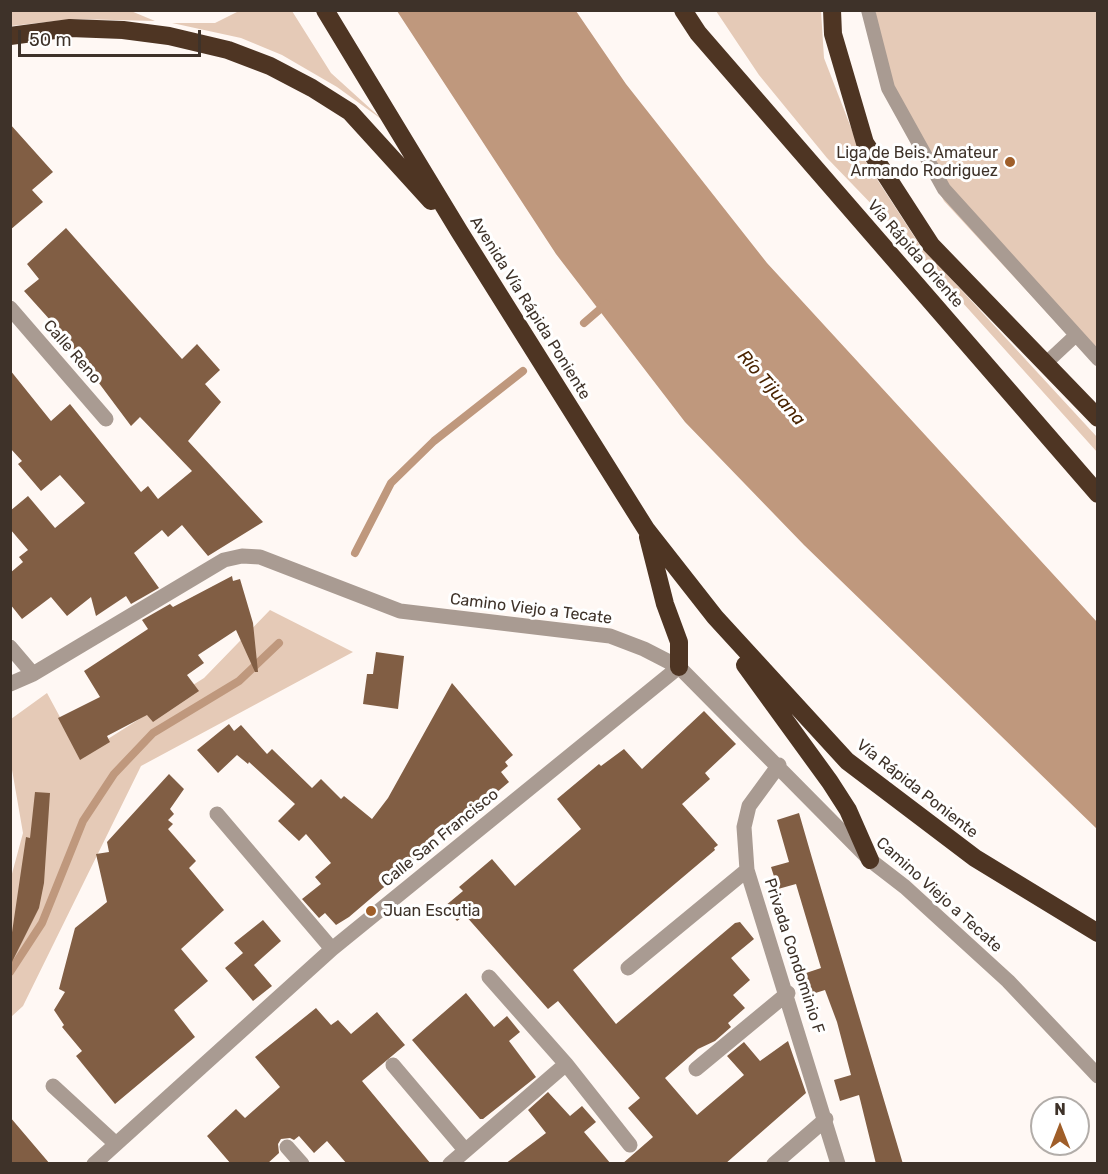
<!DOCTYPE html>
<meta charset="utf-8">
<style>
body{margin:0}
#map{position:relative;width:1108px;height:1174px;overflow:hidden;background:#fff8f4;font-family:Rubik,sans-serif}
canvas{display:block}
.frame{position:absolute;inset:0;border:12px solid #3e3229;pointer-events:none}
.north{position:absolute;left:1030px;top:1096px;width:60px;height:60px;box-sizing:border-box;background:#fff;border:2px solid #b2ada9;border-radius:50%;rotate:0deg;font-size:16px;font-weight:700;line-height:24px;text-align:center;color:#3e3229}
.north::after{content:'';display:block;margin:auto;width:21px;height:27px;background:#9f5e29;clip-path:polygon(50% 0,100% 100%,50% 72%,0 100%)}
.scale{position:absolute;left:18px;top:30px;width:183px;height:27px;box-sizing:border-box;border:3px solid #3e3229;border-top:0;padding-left:8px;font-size:18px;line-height:21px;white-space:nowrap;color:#3e3229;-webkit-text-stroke:4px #fff;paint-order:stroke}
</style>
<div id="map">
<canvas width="1108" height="1174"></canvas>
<div class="frame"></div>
<div class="north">N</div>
<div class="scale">50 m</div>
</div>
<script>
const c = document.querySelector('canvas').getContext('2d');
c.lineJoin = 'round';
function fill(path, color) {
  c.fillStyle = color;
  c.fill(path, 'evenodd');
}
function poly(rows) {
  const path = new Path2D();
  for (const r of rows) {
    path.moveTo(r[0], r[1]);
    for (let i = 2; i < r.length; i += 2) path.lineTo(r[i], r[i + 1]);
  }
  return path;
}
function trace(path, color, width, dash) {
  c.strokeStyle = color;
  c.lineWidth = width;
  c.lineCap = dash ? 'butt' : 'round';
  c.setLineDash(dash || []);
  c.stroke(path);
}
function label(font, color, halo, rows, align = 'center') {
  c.font = font + ' Rubik,sans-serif';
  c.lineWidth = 6;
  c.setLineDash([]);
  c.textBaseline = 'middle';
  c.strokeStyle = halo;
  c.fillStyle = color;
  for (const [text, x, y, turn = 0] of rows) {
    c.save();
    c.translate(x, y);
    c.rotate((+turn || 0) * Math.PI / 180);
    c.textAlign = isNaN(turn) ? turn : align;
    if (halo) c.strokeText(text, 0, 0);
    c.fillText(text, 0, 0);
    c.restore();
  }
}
const green = poly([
 [11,10,131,11,155,21,74,19,11,26],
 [876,10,1097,11,1097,367,944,201,902,123,876,18],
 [239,11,292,11,331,73,384,121,337,87,282,55,241,38,172,23,215,23],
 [716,11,821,11,824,58,862,156,919,244,1097,437,1097,452,908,242,827,158,759,75],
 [270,610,353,652,141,766,23,1006,11,1017,10,881,23,833,11,764,11,719,47,693,81,756,204,678]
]);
const water = poly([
 [397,11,576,11,626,84,767,263,1097,622,1097,829,804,545,685,422,556,254]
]);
const stream = poly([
 [584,323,606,304],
 [355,553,391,483,434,441,523,371],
 [10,972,42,923,83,821,114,774,153,733,239,681,279,643]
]);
const building = poly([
 [10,124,53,172,32,190,43,202,10,230],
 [66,228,182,359,197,344,220,370,205,384,221,402,188,441,263,522,208,556,182,525,168,537,162,530,134,553,159,588,131,604,126,596,96,616,91,597,67,616,51,597,22,619,10,604,10,573,23,562,19,557,28,550,10,529,10,511,28,496,55,528,85,503,60,475,41,491,18,464,22,461,10,448,10,370,51,421,70,404,141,492,148,486,158,499,192,471,140,417,131,426,60,331,24,291,39,279,27,264],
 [232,576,233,581,240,579,253,623,258,672,255,672,236,630,198,655,204,663,187,675,199,691,153,722,147,715,107,736,110,742,80,760,58,718,100,697,84,671,148,629,142,620,170,604,173,607],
 [376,652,404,656,398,709,363,704,367,674,373,674],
 [452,683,513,755,505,762,508,766,501,772,509,782,464,820,459,814,426,841,431,847,349,917,336,925,325,913,319,918,302,899,321,884,315,877,331,863,306,834,299,841,278,821,295,804,249,762,248,764,237,755,218,773,197,750,229,724,234,731,241,725,267,754,272,749,312,788,321,779,341,799,344,796,372,819,388,798],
 [704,711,736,744,705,773,710,779,682,804,718,845,714,848,715,850,573,970,616,1024,735,923,740,922,754,939,731,958,750,980,733,995,745,1008,728,1023,731,1027,715,1041,698,1049,665,1078,697,1115,744,1075,727,1056,744,1042,760,1061,788,1041,806,1093,725,1164,622,1164,653,1137,628,1108,640,1098,558,1001,548,1009,465,915,457,921,445,906,463,891,459,887,492,859,515,886,581,829,557,799,599,764,601,766,624,749,642,769],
 [169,774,184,789,170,809,174,814,168,820,173,824,168,829,196,861,189,868,224,910,181,949,208,981,174,1010,195,1037,115,1104,76,1056,82,1051,62,1027,64,1025,54,1010,65,992,59,989,75,928,107,902,96,854,109,852,107,842],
 [35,792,50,793,44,883,39,908,12,962,10,946,26,837,30,838],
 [799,813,812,858,903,1164,876,1164,859,1095,840,1101,834,1080,851,1075,837,1022,825,990,809,995,803,974,821,968,796,884,778,889,771,867,789,862,777,820],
 [263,920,281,941,254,965,272,986,253,1001,225,968,243,953,234,943],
 [466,993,494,1027,507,1016,520,1032,509,1041,536,1077,483,1119,480,1119,412,1040],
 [316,1008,331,1025,338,1020,351,1034,377,1012,405,1045,362,1081,431,1164,347,1164,327,1141,314,1153,299,1136,294,1140,290,1138,281,1139,278,1144,279,1153,267,1164,231,1164,207,1136,236,1109,245,1118,280,1087,255,1057],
 [548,1092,570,1116,582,1106,596,1122,584,1132,611,1164,505,1164,546,1133,528,1110],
 [10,1117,50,1164,10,1164]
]);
const lane = poly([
 [868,10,888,88,944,189,1098,359],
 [1045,364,1075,336]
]);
const street = poly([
 [10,308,106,419],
 [10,647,33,674],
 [10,684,33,674,224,560,242,556,260,557,400,611,610,636,644,649,679,667,870,860,905,887,1008,981,1098,1076],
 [779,765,749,806,744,827,747,870,838,1164],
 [217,814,332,949],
 [628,968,747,870],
 [489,977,566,1064,630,1145],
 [393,1065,465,1150],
 [696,1069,788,993],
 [53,1086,116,1144],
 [287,1147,302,1164],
 [94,1164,332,949,679,667],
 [450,1164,566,1064],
 [774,1164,826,1119]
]);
const highway = poly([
 [325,10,459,231,646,529,715,617,847,761,975,858,1098,933],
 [683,10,698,33,1098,494],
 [832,10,833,34,865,143,931,245,1098,418],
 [10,36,70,28,123,30,169,36,228,50,270,66,312,88,350,112,431,201],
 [648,537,665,604,679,642,679,667],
 [745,665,830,782,848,810,870,860]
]);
const markers = [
 [1010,162,6,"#9f5e29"],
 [371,911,6,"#9f5e29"]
];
const poiNames = [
 ["Liga de Beis. Amateur",998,153],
 ["Armando Rodriguez",998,171],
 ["Juan Escutia",383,911,"left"]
];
const streetNames = [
 ["Vía Rápida Oriente",915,254,49],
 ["Avenida Vía Rápida Poniente",530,308,58],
 ["Calle Reno",72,352,49],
 ["Camino Viejo a Tecate",531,609,7],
 ["Vía Rápida Poniente",917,789,38],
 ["Calle San Francisco",440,838,-39],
 ["Camino Viejo a Tecate",939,895,42],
 ["Privada Condominio F",794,956,72]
];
const waterNames = [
 ["Río Tijuana",771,388,49]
];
fill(green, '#e5cab7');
fill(water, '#bf987d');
trace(stream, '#bf987d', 8);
fill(building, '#815e44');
trace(lane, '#a99b92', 14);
trace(street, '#a99b92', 15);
trace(highway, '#4e3523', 18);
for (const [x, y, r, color] of markers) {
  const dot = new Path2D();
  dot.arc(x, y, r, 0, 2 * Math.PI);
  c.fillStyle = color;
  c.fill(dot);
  trace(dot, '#fff', 2);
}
label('16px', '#3e3229', '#fff', poiNames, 'right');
label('16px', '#3e3229', '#fff', streetNames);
label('italic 18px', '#4a2402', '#fff', waterNames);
</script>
